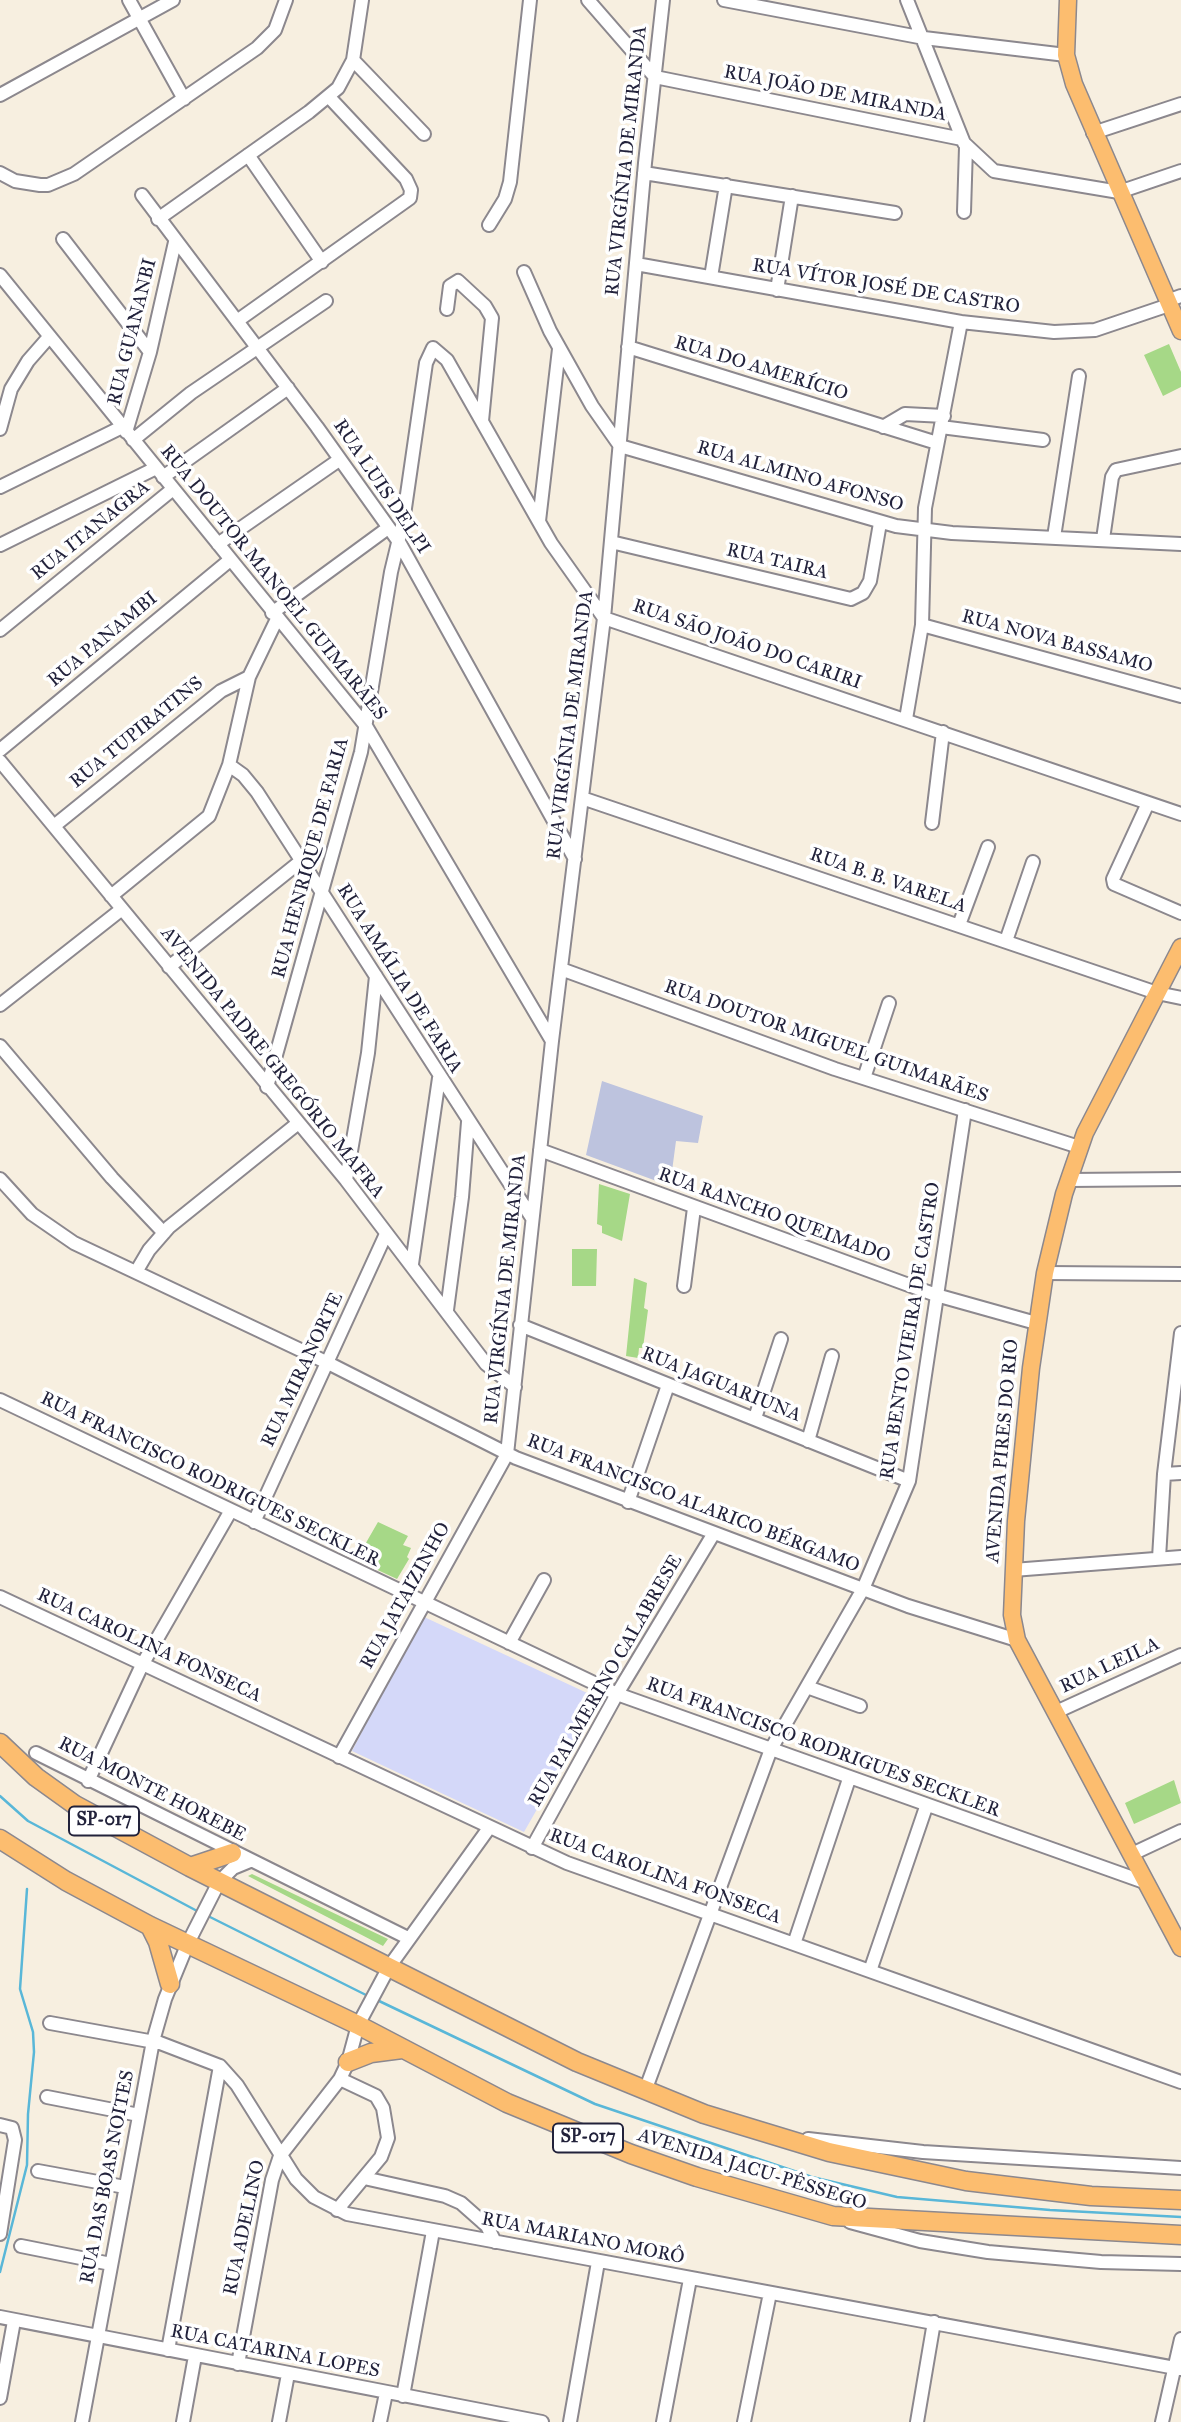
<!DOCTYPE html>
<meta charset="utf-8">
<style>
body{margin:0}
canvas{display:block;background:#f7efe0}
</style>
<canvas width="1181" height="2422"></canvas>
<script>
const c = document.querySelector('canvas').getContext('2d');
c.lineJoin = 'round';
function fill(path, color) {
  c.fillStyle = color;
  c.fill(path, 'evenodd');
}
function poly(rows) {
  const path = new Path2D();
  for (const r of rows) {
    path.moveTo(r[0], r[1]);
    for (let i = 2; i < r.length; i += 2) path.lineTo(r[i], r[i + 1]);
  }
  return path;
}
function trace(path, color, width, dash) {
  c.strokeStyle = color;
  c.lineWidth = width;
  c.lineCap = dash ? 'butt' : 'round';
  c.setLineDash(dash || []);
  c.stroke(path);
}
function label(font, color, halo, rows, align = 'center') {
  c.font = font + ' "IM FELL Great Primer",serif';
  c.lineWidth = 7;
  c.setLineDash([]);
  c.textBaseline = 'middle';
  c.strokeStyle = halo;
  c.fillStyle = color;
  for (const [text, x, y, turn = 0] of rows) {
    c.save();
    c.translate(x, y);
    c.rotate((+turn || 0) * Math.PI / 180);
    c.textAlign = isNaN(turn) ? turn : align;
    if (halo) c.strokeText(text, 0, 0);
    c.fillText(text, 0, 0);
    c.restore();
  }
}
const built = poly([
 [422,1616,600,1699,524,1832,352,1751]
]);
const industrial = poly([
 [602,1081,703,1116,698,1143,676,1141,670,1186,586,1155]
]);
const green = poly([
 [1169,344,1181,372,1181,387,1163,396,1144,355],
 [599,1184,630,1194,622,1241,602,1233,602,1226,597,1224],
 [572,1249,597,1249,596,1286,572,1286],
 [634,1278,647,1283,644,1308,648,1310,643,1348,639,1348,638,1358,626,1356],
 [378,1522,408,1536,403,1545,411,1548,407,1557,409,1559,397,1579,356,1560],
 [1174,1780,1181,1803,1134,1824,1125,1803],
 [252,1874,388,1939,383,1946,248,1876]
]);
const stream = poly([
 [0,1796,28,1821,199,1912],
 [208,1916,368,1996],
 [377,2000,595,2104,812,2177,897,2197,1050,2210,1181,2217],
 [0,2272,27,2165,28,2114,34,2052,33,2032,20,1989,27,1889]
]);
const minor = poly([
 [129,0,184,99],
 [588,0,655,77],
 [724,0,924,38,1066,55],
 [907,0,964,143,994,171,1119,192,1181,171],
 [353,60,424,134],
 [655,77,962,139],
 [0,95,173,0],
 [1093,133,1181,104],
 [248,155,322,262],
 [0,173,15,181,40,185,48,185,74,174,257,48,275,30,286,0],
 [644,173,895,213],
 [142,195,317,427,399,542,575,859],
 [964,212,966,147],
 [158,219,309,112,338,88,353,60,362,0],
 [489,225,505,199,510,182,530,0],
 [63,239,150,352],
 [636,264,961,322,1054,332,1095,330,1169,305],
 [524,272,550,331,592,406,620,446,896,526,952,533,1181,544],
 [0,275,366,726,552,1041],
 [711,277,726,185],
 [777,290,792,196],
 [1167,301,1181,296],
 [447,309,450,286,458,281,485,306,492,318,482,421],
 [237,321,410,198,411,190,406,179,329,97],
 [628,347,937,443],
 [883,427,905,414,944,416],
 [941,427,1043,440],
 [0,429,11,389,28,361,49,337],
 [126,432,150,352,175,242],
 [133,440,191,393,326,301],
 [163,477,288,388],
 [0,487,122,427],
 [539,521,559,349],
 [1054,537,1079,376],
 [1103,539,1112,477,1116,470,1181,456],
 [611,542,851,599,863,593,870,581,880,523],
 [218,544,339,460],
 [0,545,156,468],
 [272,613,388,528],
 [922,625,1181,696],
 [0,630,173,489],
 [906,719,922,625,925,508,961,322],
 [0,750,230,560],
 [0,761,346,1180,486,1364,515,1387],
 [229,765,243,775,257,792,532,1218],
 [582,798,1157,993,1181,998],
 [1148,803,1113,879,1114,884,1181,913],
 [932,823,943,732],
 [54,826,221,691,249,677],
 [111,896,209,816,229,765,249,677,277,619],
 [959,925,988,847],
 [1006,941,1033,862],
 [169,967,301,861],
 [561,969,835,1069,1079,1147],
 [0,1005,122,909],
 [0,1046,112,1178,164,1233],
 [864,1078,889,1003],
 [267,1087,361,752,391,572,403,522,426,363,433,348,447,360,551,543,604,618,1181,814],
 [540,1150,936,1295,1036,1323],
 [0,1179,32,1214,74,1243,328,1363,516,1458,908,1606,1017,1640],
 [346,1180,368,1053,376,976],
 [1069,1180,1181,1179],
 [412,1264,439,1078],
 [136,1272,149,1250,169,1227,297,1124],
 [1045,1273,1181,1274],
 [684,1286,694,1208],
 [447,1310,462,1197,468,1122],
 [520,1325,909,1481],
 [0,1400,617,1694,1147,1883],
 [755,1418,781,1339],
 [808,1441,832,1356],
 [1164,1474,1181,1473],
 [628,1502,668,1385],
 [254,1522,386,1234],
 [1159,1558,1164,1474,1181,1333],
 [1013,1570,1181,1557],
 [0,1597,567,1863,1181,2082],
 [509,1643,544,1580],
 [807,1687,860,1706],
 [1056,1712,1181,1655],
 [36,1753,408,1938],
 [339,1757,507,1454,552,1041,604,618,645,163,663,0],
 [88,1781,142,1665,230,1512],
 [532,1848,617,1694,714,1533],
 [1132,1854,1181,1831],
 [794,1944,849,1779],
 [870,1971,926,1807],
 [50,2023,160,2043,220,2066,237,2085,296,2179,314,2197,347,2214,1181,2369],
 [645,2091,771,1749,863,1589,909,1481,965,1110],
 [47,2097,139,2115],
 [0,2125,12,2128,15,2140,0,2234],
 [808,2139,923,2152,1181,2168],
 [38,2171,125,2187],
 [364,2178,445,2196,461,2203,487,2226,495,2242],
 [337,2210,381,2157,388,2138,383,2108,376,2096,340,2079],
 [850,2222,920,2241,988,2252,1101,2262,1181,2264],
 [21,2246,111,2264],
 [0,2317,542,2422],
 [168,2350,220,2066],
 [238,2364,272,2180,280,2156,340,2079,348,2062,358,2025,389,1967,489,1828],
 [403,2396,433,2231],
 [0,2398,14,2321],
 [82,2422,153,2041,165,1999,188,1943,219,1882,233,1868,250,1861],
 [183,2422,195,2356],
 [279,2422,288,2374],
 [380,2422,386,2393],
 [570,2422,598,2262],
 [663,2422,690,2279],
 [744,2422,770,2293],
 [917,2422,934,2322],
 [1162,2422,1181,2339]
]);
const major = poly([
 [1068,0,1066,55,1074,84,1181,331],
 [1181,947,1085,1133,1064,1194,1045,1273,1031,1368,1016,1521,1012,1615,1017,1640,1181,1948]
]);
const highway = poly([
 [0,1743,36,1777,75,1805,190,1867,577,2062,704,2114,829,2152,966,2181,1091,2196,1181,2200],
 [0,1839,66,1881,150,1926,358,2025,507,2103,631,2154,697,2177,833,2216,1181,2235],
 [190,1867,232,1853],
 [150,1926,158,1942,170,1984],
 [348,2062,371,2053,402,2049]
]);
const shields = [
 [104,1821,70],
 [588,2138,70]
];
const shieldNames = [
 ["SP-017",104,1821],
 ["SP-017",588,2138]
];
const streetNames = [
 ["RUA JOÃO DE MIRANDA",835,94,11],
 ["RUA VIRGÍNIA DE MIRANDA",627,161,-84],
 ["RUA VÍTOR JOSÉ DE CASTRO",886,287,9],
 ["RUA GUANANBI",133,332,-76],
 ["RUA DO AMERÍCIO",761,369,17],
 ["RUA ALMINO AFONSO",800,477,16],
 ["RUA LUIS DELPI",381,487,56],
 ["RUA ITANAGRA",91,531,-39],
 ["RUA TAIRA",777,562,13],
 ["RUA DOUTOR MANOEL GUIMARÃES",273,583,51],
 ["RUA PANAMBI",103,640,-40],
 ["RUA NOVA BASSAMO",1057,642,15],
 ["RUA SÃO JOÃO DO CARIRI",747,645,19],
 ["RUA VIRGÍNIA DE MIRANDA",571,725,-83],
 ["RUA TUPIRATINS",137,733,-39],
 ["RUA HENRIQUE DE FARIA",311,858,-75],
 ["RUA B. B. VARELA",888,881,19],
 ["RUA AMÁLIA DE FARIA",399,979,58],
 ["RUA DOUTOR MIGUEL GUIMARÃES",826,1042,19],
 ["AVENIDA PADRE GREGÓRIO MAFRA",272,1063,51],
 ["RUA RANCHO QUEIMADO",774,1216,20],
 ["RUA VIRGÍNIA DE MIRANDA",506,1289,-84],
 ["RUA BENTO VIEIRA DE CASTRO",911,1331,-81],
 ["RUA MIRANORTE",303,1370,-65],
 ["RUA JAGUARIUNA",721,1385,22],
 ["AVENIDA PIRES DO RIO",1003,1451,-85],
 ["RUA FRANCISCO RODRIGUES SECKLER",210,1480,26],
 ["RUA FRANCISCO ALARICO BÉRGAMO",693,1504,21],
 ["RUA JATAIZINHO",406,1596,-61],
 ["RUA CAROLINA FONSECA",149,1646,25],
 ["RUA LEILA",1110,1666,-25],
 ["RUA PALMERINO CALABRESE",606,1681,-60],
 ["RUA FRANCISCO RODRIGUES SECKLER",823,1748,20],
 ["RUA MONTE HOREBE",152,1790,27],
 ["RUA CAROLINA FONSECA",665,1877,20],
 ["AVENIDA JACU-PÊSSEGO",752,2170,17],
 ["RUA DAS BOAS NOITES",108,2177,-79],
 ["RUA ADELINO",245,2228,-78],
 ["RUA MARIANO MORÔ",583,2239,11],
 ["RUA CATARINA LOPES",275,2352,11]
];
fill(built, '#d4d8f9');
fill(industrial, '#bdc3de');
fill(green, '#a6d887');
trace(stream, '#59b7d8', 2.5);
trace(minor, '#8c888e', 16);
trace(major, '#8c888e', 19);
trace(highway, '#8c888e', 21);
trace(minor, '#fff', 12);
trace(major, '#fcbd6f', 16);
trace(highway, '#fcbd6f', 18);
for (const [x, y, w] of shields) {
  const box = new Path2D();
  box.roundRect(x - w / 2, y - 14.5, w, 29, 5);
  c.fillStyle = '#fff';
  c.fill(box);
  trace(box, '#22223b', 2);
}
label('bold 18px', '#22223b', null, shieldNames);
label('19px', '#22223b', '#fff', streetNames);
</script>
